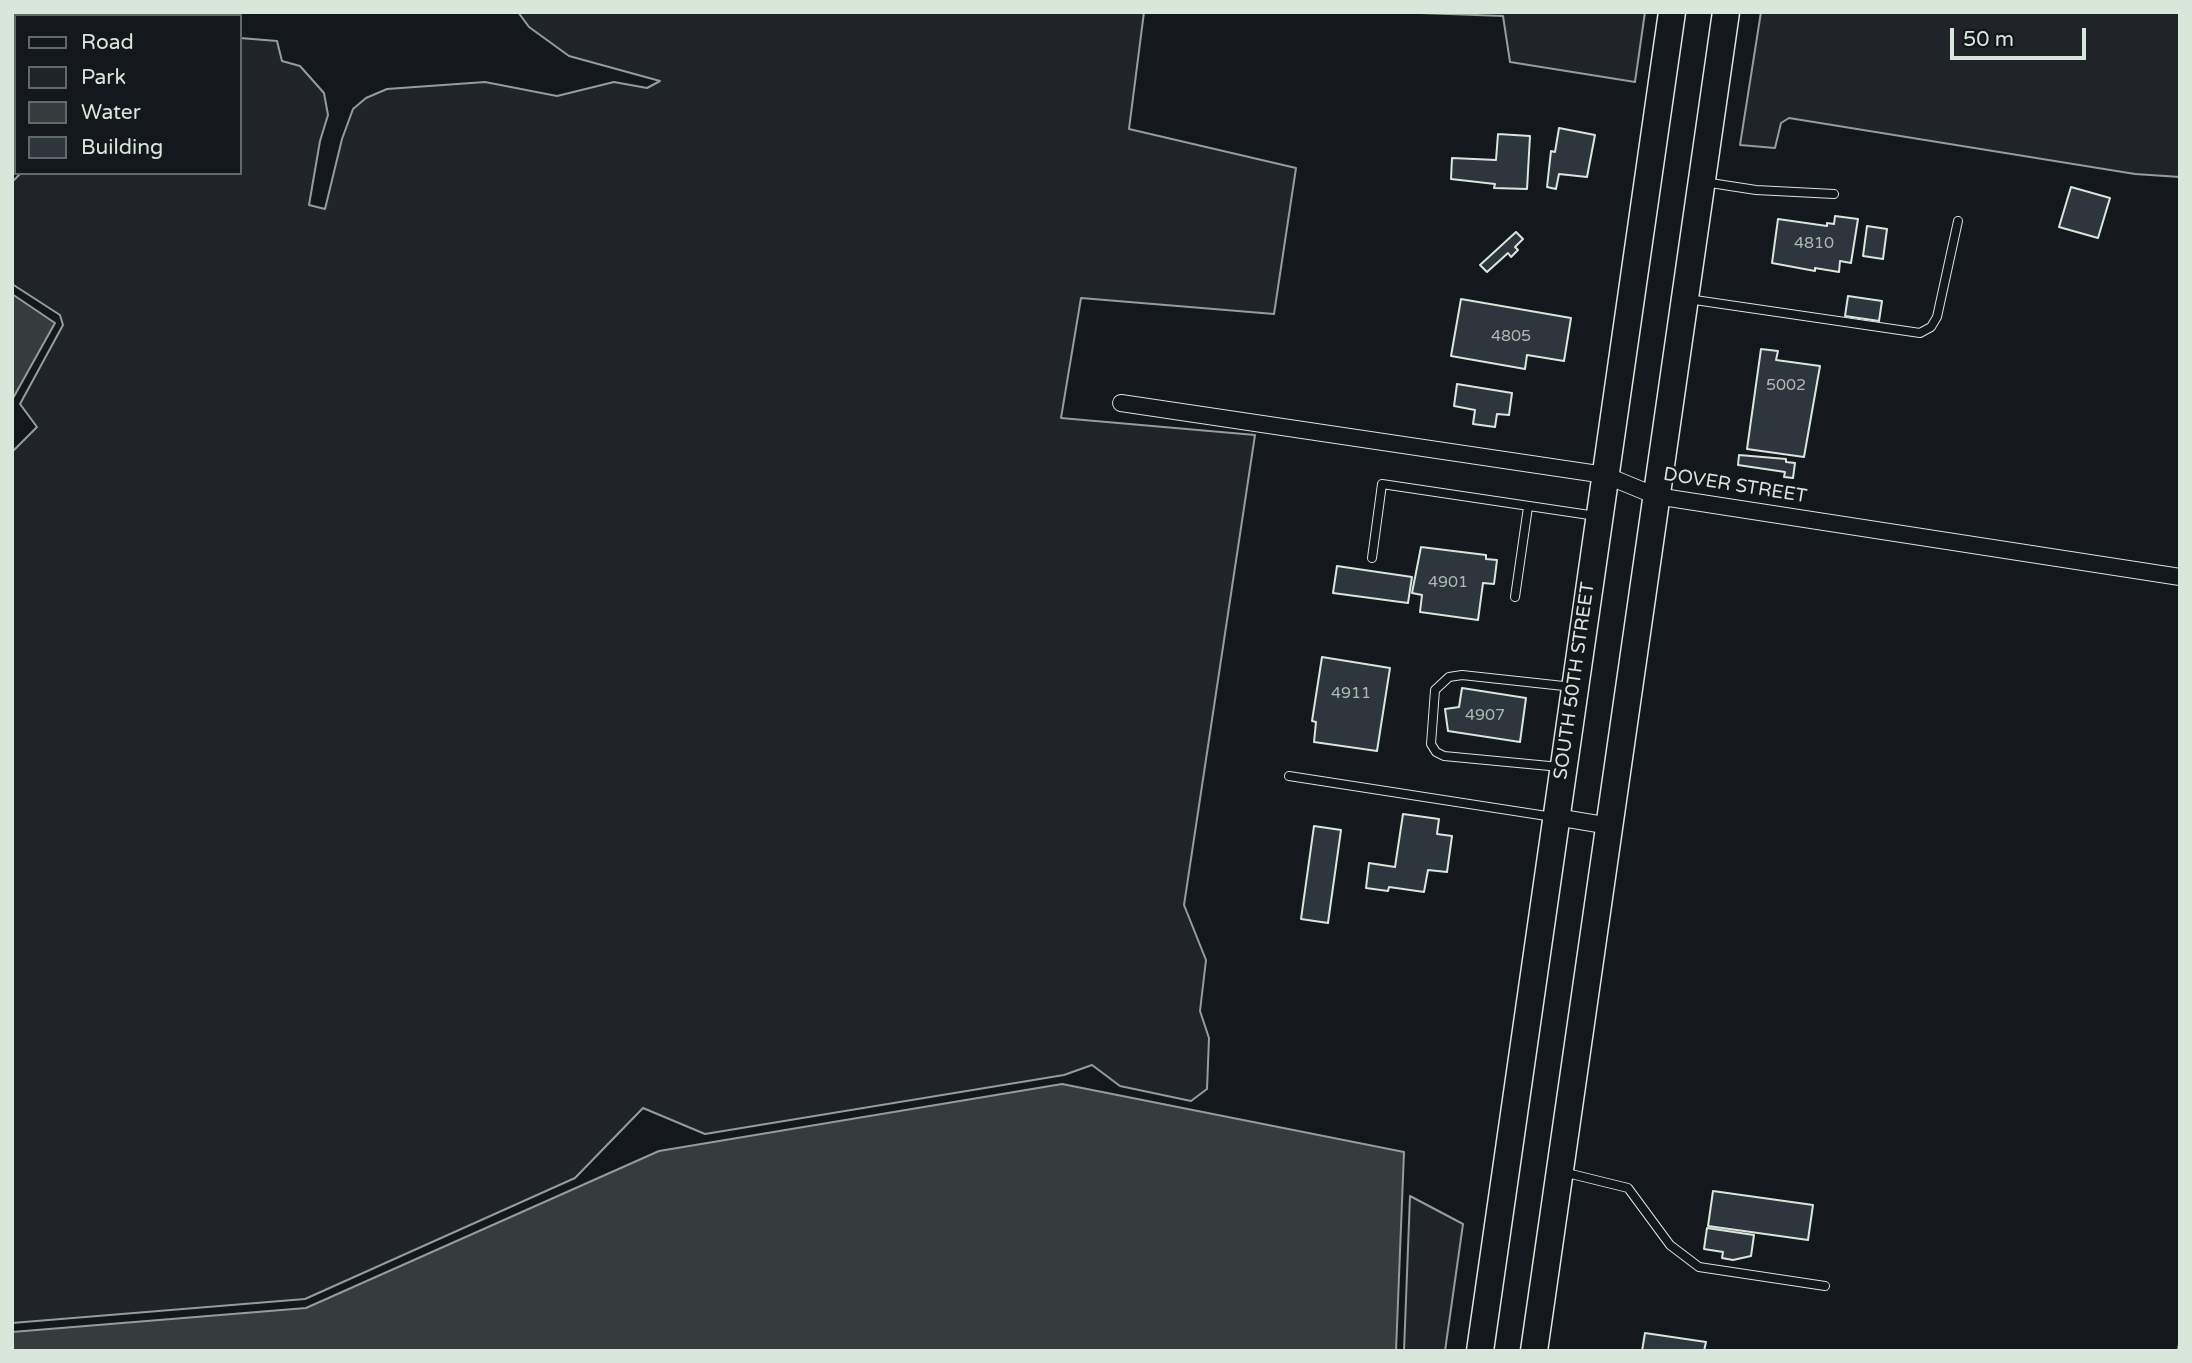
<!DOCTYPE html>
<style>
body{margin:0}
#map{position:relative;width:2192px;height:1363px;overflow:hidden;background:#14181c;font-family:"Varela Round",sans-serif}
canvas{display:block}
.frame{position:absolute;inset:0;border:14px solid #d8e6dc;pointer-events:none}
.legend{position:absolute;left:14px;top:14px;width:228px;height:161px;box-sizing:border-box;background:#14181c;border:2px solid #626a69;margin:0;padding:9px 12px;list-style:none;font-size:21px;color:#d8e6dc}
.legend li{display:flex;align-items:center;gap:14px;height:35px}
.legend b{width:35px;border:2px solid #626a69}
.scale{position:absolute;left:1950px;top:28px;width:136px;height:32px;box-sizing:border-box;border:4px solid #d8e6dc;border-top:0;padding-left:9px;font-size:21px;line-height:24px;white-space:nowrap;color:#d8e6dc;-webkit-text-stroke:5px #14181c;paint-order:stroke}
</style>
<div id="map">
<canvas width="2192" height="1363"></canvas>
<div class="frame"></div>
<ul class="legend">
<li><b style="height:9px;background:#14181c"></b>Road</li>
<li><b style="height:19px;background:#202428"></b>Park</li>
<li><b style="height:19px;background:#363b3e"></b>Water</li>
<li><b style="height:19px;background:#2c363c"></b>Building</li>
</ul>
<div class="scale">50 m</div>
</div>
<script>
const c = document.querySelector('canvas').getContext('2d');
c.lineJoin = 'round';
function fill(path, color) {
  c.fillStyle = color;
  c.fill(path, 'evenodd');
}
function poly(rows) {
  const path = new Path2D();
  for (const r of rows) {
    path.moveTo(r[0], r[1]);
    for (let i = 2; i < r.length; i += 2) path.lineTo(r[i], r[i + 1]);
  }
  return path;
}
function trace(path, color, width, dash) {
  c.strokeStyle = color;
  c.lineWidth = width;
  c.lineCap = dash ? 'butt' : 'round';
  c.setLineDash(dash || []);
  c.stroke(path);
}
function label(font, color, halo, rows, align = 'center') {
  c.font = font + ' "Varela Round",sans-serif';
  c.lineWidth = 5;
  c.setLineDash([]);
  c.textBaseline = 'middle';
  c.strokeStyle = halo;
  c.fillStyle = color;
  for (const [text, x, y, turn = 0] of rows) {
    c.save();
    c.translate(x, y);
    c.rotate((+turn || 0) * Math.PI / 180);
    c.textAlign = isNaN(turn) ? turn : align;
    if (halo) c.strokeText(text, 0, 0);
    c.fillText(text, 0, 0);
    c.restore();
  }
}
const green = poly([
 [12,12,117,12,118,16,16,16,16,135,12,137,12,12],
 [518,12,1144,12,1129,129,1296,168,1274,314,1081,298,1061,418,1255,435,1184,905,1206,960,1200,1011,1209,1038,1207,1089,1191,1101,1120,1086,1092,1065,1064,1075,705,1134,643,1108,575,1178,305,1299,12,1323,12,452,37,427,20,404,63,325,60,315,12,284,12,182,21,173,240,173,240,38,277,41,282,61,300,66,324,93,328,115,320,141,309,205,325,209,342,139,353,109,366,98,387,89,485,82,557,96,614,82,647,88,660,81,569,56,529,27,518,12],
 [1393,12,1645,12,1635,82,1510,62,1503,16,1393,12],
 [1761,12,2180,12,2180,177,2135,174,1789,118,1781,123,1775,148,1740,145,1761,12],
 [1410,1196,1463,1224,1445,1351,1404,1351,1410,1196]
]);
const water = poly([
 [12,294,55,323,12,400,12,294],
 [1062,1084,1404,1152,1396,1351,12,1351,12,1332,306,1308,659,1151,1062,1084]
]);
const building = poly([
 [1559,128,1595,135,1587,177,1559,174,1556,189,1547,187,1551,151,1555,152,1559,128],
 [1498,134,1530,136,1527,189,1494,188,1495,184,1451,179,1452,158,1496,160,1498,134],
 [2071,187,2110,198,2098,238,2059,227,2071,187],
 [1835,216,1858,219,1851,263,1840,261,1839,272,1815,268,1815,271,1772,263,1778,219,1827,226,1827,223,1834,224,1835,216],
 [1867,226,1887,229,1883,259,1863,256,1867,226],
 [1516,232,1523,239,1515,247,1518,250,1511,257,1508,253,1487,272,1480,265,1516,232],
 [1848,296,1882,301,1879,321,1845,316,1848,296],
 [1461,299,1571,318,1564,361,1527,355,1525,369,1451,356,1461,299],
 [1761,349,1778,351,1776,360,1820,366,1804,457,1747,449,1761,349],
 [1457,384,1512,393,1509,415,1497,414,1495,427,1473,424,1475,410,1454,406,1457,384],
 [1739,455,1786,459,1786,462,1795,463,1793,478,1784,477,1785,472,1738,465,1739,455],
 [1421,547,1486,555,1486,559,1497,560,1494,584,1483,583,1478,620,1420,612,1422,595,1412,593,1421,547],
 [1337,566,1412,577,1408,603,1333,593,1337,566],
 [1322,657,1390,668,1377,751,1314,742,1316,722,1312,721,1322,657],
 [1462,688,1526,698,1520,742,1448,731,1445,709,1459,707,1462,688],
 [1403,814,1439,819,1437,834,1452,836,1447,872,1428,870,1424,892,1389,887,1388,891,1366,888,1369,863,1395,867,1403,814],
 [1314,826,1341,830,1328,923,1301,919,1314,826],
 [1713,1191,1813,1205,1808,1240,1708,1226,1713,1191],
 [1707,1228,1754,1235,1751,1256,1733,1260,1722,1258,1723,1252,1704,1249,1707,1228],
 [1645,1333,1706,1342,1704,1351,1642,1351,1645,1333]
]);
const lane = poly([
 [1704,182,1756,190,1834,194],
 [1688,299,1920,333,1931,327,1937,317,1958,221],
 [1372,558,1382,484,1596,516],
 [1515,597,1528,507],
 [1560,767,1444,756,1436,752,1431,744,1435,690,1449,677,1462,675,1573,687],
 [1289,776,1553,817],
 [1563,1172,1628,1188,1670,1245,1699,1267,1825,1286]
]);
const street = poly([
 [1121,403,1605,475,1656,496,2180,577],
 [1556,817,1610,826]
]);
const primary = poly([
 [1480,1351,1672,12],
 [1534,1351,1726,12]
]);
const power = poly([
 [2178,1351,2180,1337]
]);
const numberNames = [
 ["4810",1814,244],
 ["4805",1511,337],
 ["5002",1786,386],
 ["4901",1448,583],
 ["4911",1351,694],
 ["4907",1485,716]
];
const streetNames = [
 ["DOVER STREET",1735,486,9],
 ["SOUTH 50TH STREET",1575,681,-82]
];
fill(green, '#202428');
trace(green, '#939e99', 2);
fill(water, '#363b3e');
trace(water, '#939e99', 2);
fill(building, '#2c363c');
trace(building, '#d8e6dc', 2);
trace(lane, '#d8e6dc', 10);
trace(street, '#d8e6dc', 18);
trace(primary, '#d8e6dc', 29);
trace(lane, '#14181c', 8);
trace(street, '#14181c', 16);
trace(primary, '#14181c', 26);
trace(power, '#ffb74d', 2, [24, 5, 3.5, 5]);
label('16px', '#adbab4', null, numberNames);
label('19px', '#d8e6dc', '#14181c', streetNames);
</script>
